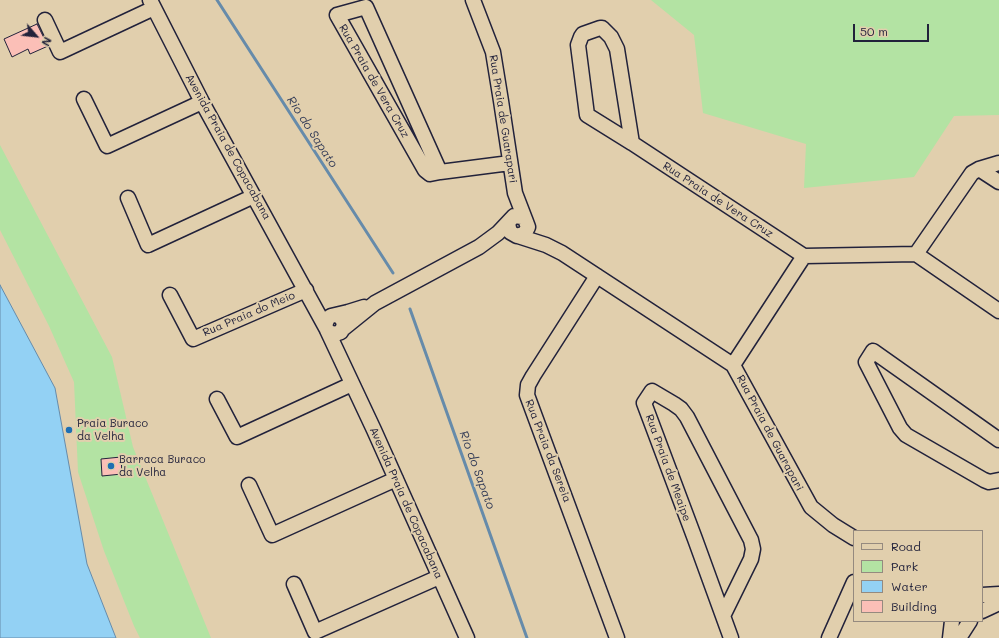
<!DOCTYPE html>
<style>
body{margin:0}
#map{position:relative;width:999px;height:638px;overflow:hidden;background:#e1cfad;font-family:Mali,sans-serif}
canvas{display:block}
.legend{position:absolute;left:853px;top:530px;width:130px;height:92px;box-sizing:border-box;background:#e1cfad;border:1px solid #958a7f;margin:0;padding:5px 7px;list-style:none;font-size:12px;color:#22223b}
.legend li{display:flex;align-items:center;gap:8px;height:20px}
.legend b{width:20px;border:1px solid #958a7f}
.north{position:absolute;left:16px;top:16px;width:40px;height:40px;-webkit-text-stroke:3px #e1cfad;paint-order:stroke;rotate:118deg;font-size:11px;font-weight:700;line-height:16px;text-align:center;color:#22223b}
.north::after{content:'';display:block;margin:auto;width:14px;height:18px;background:#22223b;clip-path:polygon(50% 0,100% 100%,50% 72%,0 100%)}
.scale{position:absolute;left:853px;top:24px;width:76px;height:18px;box-sizing:border-box;border:2px solid #22223b;border-top:0;padding-left:5px;font-size:12px;line-height:14px;white-space:nowrap;color:#22223b;-webkit-text-stroke:3px #e1cfad;paint-order:stroke}
</style>
<div id="map">
<canvas width="999" height="638"></canvas>
<ul class="legend">
<li><b style="height:5px;background:#e1cfad"></b>Road</li>
<li><b style="height:11px;background:#b3e3a3"></b>Park</li>
<li><b style="height:11px;background:#93d1f4"></b>Water</li>
<li><b style="height:11px;background:#fbbfb7"></b>Building</li>
</ul>
<div class="north">N</div>
<div class="scale">50 m</div>
</div>
<script>
const c = document.querySelector('canvas').getContext('2d');
c.lineJoin = 'round';
function fill(path, color) {
  c.fillStyle = color;
  c.fill(path, 'evenodd');
}
function poly(rows) {
  const path = new Path2D();
  for (const r of rows) {
    path.moveTo(r[0], r[1]);
    for (let i = 2; i < r.length; i += 2) path.lineTo(r[i], r[i + 1]);
  }
  return path;
}
function trace(path, color, width, dash) {
  c.strokeStyle = color;
  c.lineWidth = width;
  c.lineCap = dash ? 'butt' : 'round';
  c.setLineDash(dash || []);
  c.stroke(path);
}
function label(font, color, halo, rows, align = 'center') {
  c.font = font + ' Mali,sans-serif';
  c.lineWidth = 4;
  c.setLineDash([]);
  c.textBaseline = 'middle';
  c.strokeStyle = halo;
  c.fillStyle = color;
  for (const [text, x, y, turn = 0] of rows) {
    c.save();
    c.translate(x, y);
    c.rotate((+turn || 0) * Math.PI / 180);
    c.textAlign = isNaN(turn) ? turn : align;
    if (halo) c.strokeText(text, 0, 0);
    c.fillText(text, 0, 0);
    c.restore();
  }
}
const green = poly([
 [651,0,999,0,999,115,954,116,914,177,804,188,806,144,703,113,694,35],
 [0,145,112,357,133,447,211,638,140,638,134,626,104,551,78,472,74,382,49,326,0,230]
]);
const water = poly([
 [0,285,55,388,87,564,116,638,0,638,0,285]
]);
const stream = poly([
 [217,0,393,273],
 [410,309,527,638]
]);
const building = poly([
 [37,24,48,46,30,54,28,49,12,57,4,39,37,24],
 [121,457,122,474,102,476,101,459,121,457]
]);
const minor = poly([
 [150,0,202,102,326,328],
 [473,0,493,52,501,101,515,193,525,219],
 [45,20,60,52,154,8],
 [84,99,107,146,202,102],
 [632,143,587,115,578,45,581,37,583,34,600,28,602,28,611,37,617,49,632,143,804,256],
 [979,169,999,182],
 [440,172,430,174,425,170,337,15,366,7,440,172,510,163],
 [128,198,148,245,254,196],
 [518,236,546,245,562,253,733,365,811,507,833,525,854,538],
 [916,254,972,173,979,169,999,163],
 [597,276,533,376,528,385,527,395,617,638],
 [170,295,193,339,306,290],
 [336,315,342,318,344,325,341,332,338,333,332,334,327,330,325,325,328,318,331,316,348,312,364,307],
 [344,328,375,303,479,247,498,233,514,216,522,217,525,219,528,227,525,233,517,236,510,232,508,224],
 [327,330,374,430,467,638],
 [733,365,804,256,916,254,999,311],
 [217,399,237,437,352,384],
 [999,440,873,351,866,362,900,428,906,435,984,480,989,482,999,480],
 [249,485,272,535,396,479],
 [294,584,315,632,439,577],
 [982,595,999,594],
 [982,611,999,603],
 [723,616,751,559,753,549,751,540,687,417,681,409,674,404,652,391,644,403,695,539,731,638],
 [829,638,854,582],
 [950,638,952,621],
 [959,638,970,621]
]);
const markers = [
 [69,430,4,"#1f6fb2"],
 [111,466,4,"#1f6fb2"]
];
const streetNames = [
 ["Rua Praia de Vera Cruz",374,81,60],
 ["Rua Praia de Guarapari",503,119,81],
 ["Avenida Praia de Copacabana",228,147,61],
 ["Rua Praia de Vera Cruz",718,200,33],
 ["Rua Praia do Meio",249,314,-23],
 ["Rua Praia de Guarapari",770,433,62],
 ["Rua Praia da Sereia",548,451,69],
 ["Rua Praia de Meaipe",668,468,70],
 ["Avenida Praia de Copacabana",406,503,66]
];
const poiNames = [
 ["Praia Buraco",77,424],
 ["da Velha",77,437],
 ["Barraca Buraco",119,460],
 ["da Velha",119,473]
];
const waterNames = [
 ["Rio do Sapato",312,132,57],
 ["Rio do Sapato",477,470,70]
];
fill(green, '#b3e3a3');
fill(water, '#93d1f4');
trace(water, '#668baa', 1);
trace(stream, '#668baa', 3);
fill(building, '#fbbfb7');
trace(building, '#22223b', 1);
trace(minor, '#22223b', 17);
trace(minor, '#e1cfad', 14);
for (const [x, y, r, color] of markers) {
  const dot = new Path2D();
  dot.arc(x, y, r, 0, 2 * Math.PI);
  c.fillStyle = color;
  c.fill(dot);
  trace(dot, '#e1cfad', 1.5);
}
label('11px', '#22223b', '#e1cfad', streetNames);
label('11px', '#22223b', '#e1cfad', poiNames, 'left');
label('italic 12px', '#333c57', '#e1cfad', waterNames);
</script>
